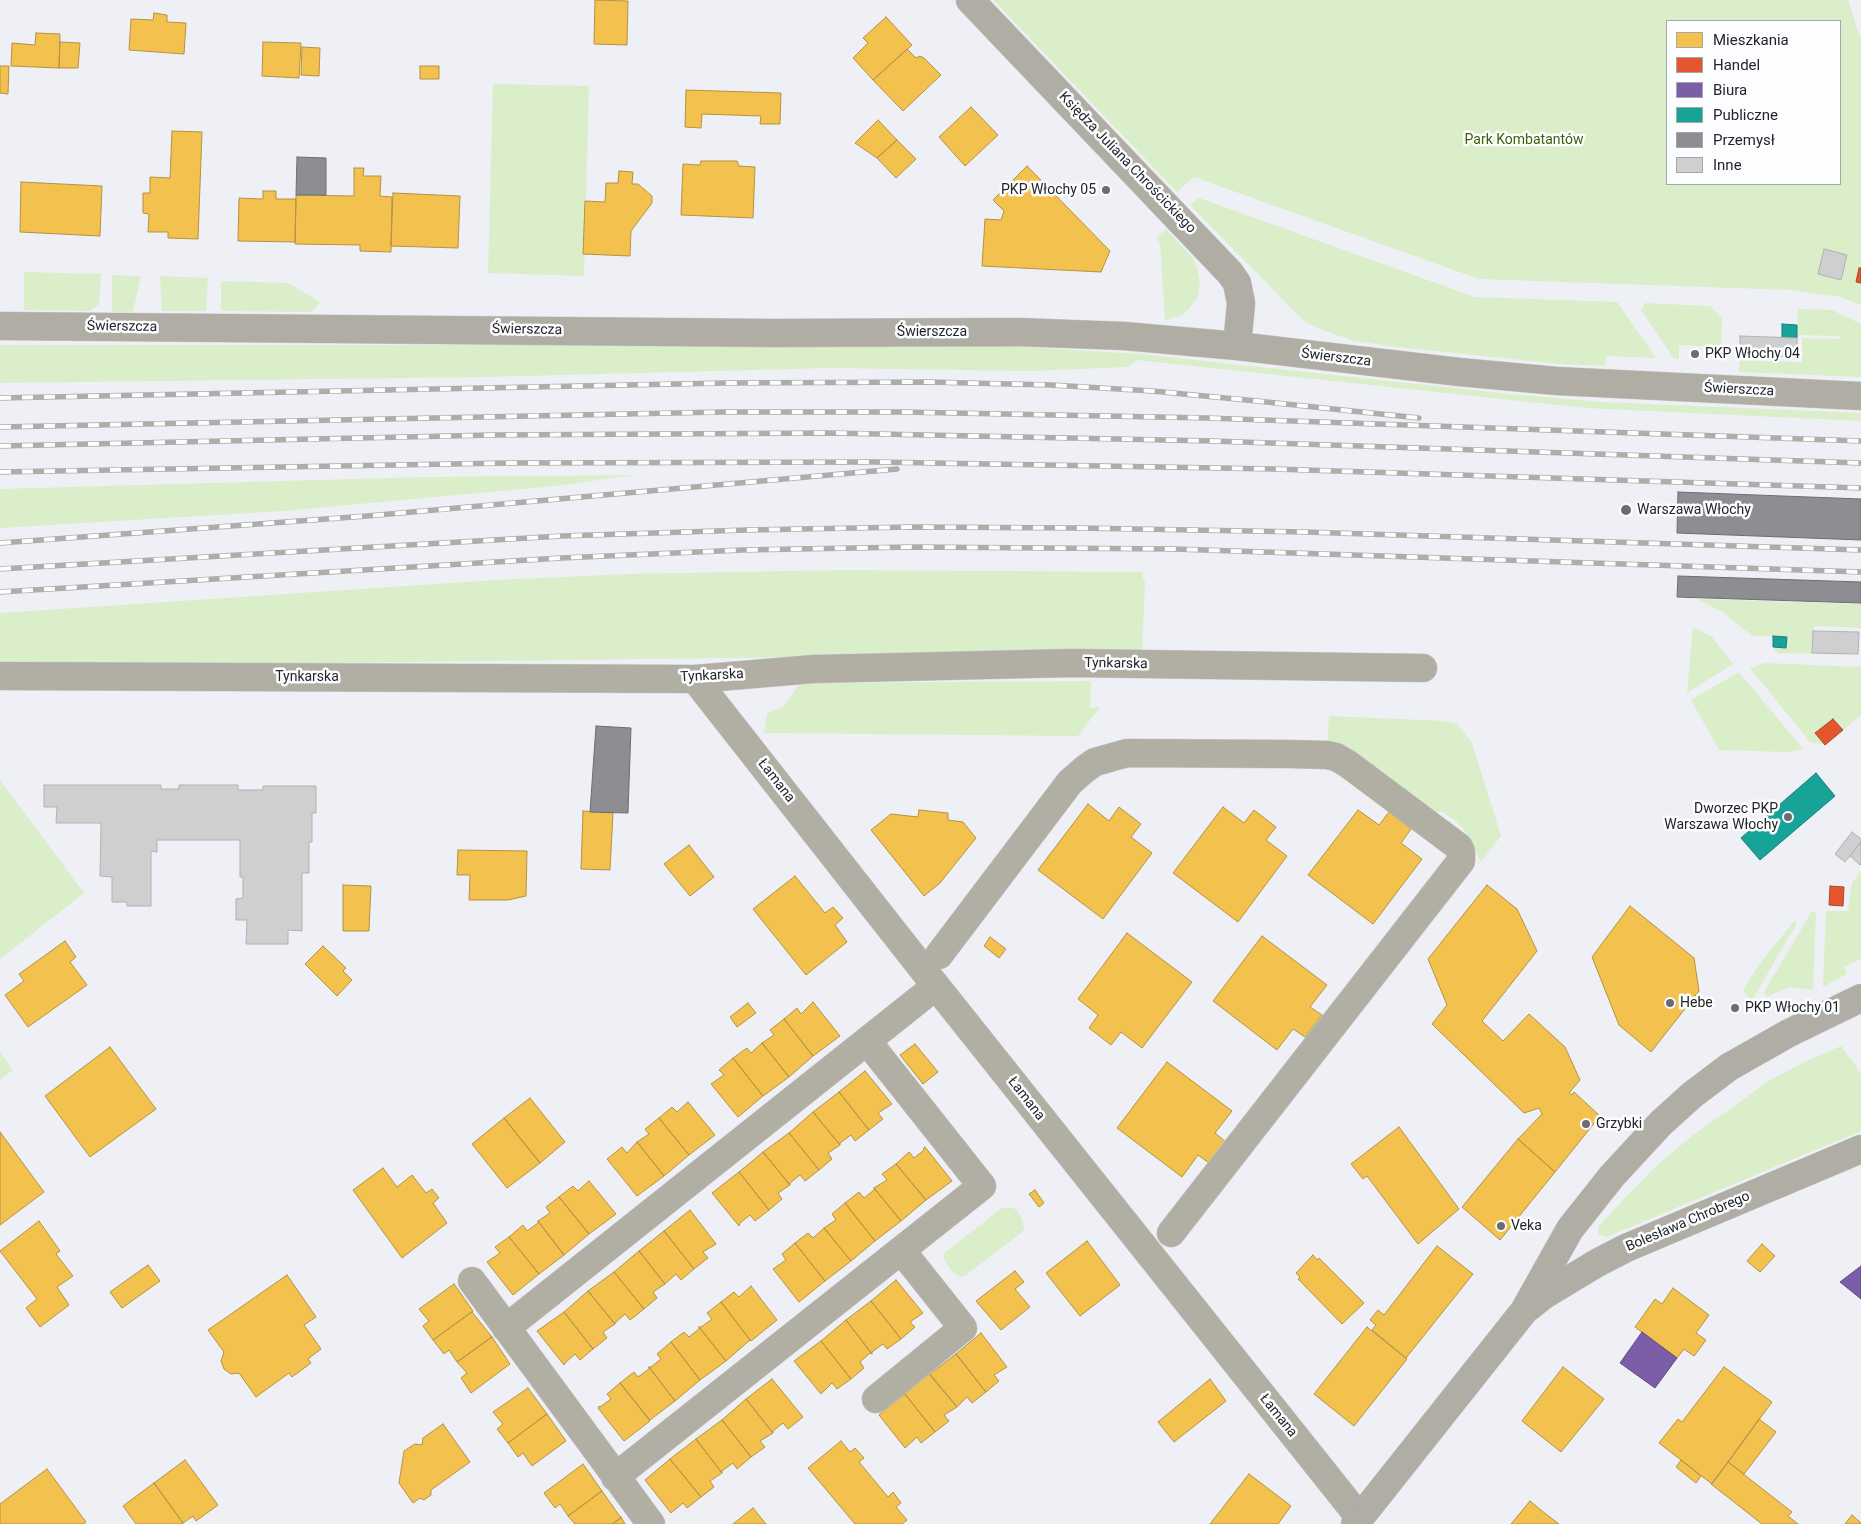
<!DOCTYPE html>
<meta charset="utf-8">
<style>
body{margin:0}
#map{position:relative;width:1861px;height:1524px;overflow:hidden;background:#eef0f6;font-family:Roboto,sans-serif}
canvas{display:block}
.legend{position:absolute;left:1666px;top:20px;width:175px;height:165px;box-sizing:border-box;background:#fcfdff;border:1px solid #a5a7a9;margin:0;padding:6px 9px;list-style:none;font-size:15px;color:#232529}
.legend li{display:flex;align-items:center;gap:10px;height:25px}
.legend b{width:25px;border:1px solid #a5a7a9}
</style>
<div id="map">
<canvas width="1861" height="1524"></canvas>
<ul class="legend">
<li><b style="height:14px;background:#f2c14e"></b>Mieszkania</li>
<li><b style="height:14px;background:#e4572e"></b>Handel</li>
<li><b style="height:14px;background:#7b5ea7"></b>Biura</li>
<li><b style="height:14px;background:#17a398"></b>Publiczne</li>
<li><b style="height:14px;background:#8d8d92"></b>Przemysł</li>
<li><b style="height:14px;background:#cfcfd0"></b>Inne</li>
</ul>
</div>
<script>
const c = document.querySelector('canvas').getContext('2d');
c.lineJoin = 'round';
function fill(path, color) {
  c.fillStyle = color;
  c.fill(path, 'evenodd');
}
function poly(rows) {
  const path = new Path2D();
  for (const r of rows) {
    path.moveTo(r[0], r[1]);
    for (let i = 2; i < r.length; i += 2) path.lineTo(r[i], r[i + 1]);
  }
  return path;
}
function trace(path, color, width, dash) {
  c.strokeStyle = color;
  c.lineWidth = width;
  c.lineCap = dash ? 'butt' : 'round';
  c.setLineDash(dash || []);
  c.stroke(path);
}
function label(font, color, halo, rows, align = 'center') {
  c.font = font + ' Roboto,sans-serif';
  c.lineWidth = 5;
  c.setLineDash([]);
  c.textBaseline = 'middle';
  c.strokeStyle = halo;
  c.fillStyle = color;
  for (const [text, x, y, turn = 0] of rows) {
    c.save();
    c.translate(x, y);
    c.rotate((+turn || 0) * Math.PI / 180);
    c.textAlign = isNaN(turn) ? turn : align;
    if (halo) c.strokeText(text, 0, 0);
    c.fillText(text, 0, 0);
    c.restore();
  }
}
const green = poly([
 [993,0,1848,0,1861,40,1861,305,1841,297,1791,290,1479,279,1194,177,1177,192],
 [1667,21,1840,21,1840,184,1667,184],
 [493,84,589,86,584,276,488,273],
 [1199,198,1475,297,1617,302,1656,358,1606,356,1605,366,1561,364,1387,346,1351,340,1320,329,1307,323,1298,315,1190,205],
 [1166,229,1192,257,1197,267,1200,283,1197,298,1188,310,1182,315,1165,320,1160,243,1156,238],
 [24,272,101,274,99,304,90,311,24,310],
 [112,275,141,276,133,312,112,312],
 [160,276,208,278,206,311,162,311],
 [221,281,288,283,320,302,312,312,221,311],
 [1645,303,1710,306,1722,318,1721,347,1679,345,1679,359,1674,359,1641,310],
 [1798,309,1832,310,1861,324,1861,377,1739,372,1740,360,1802,362,1802,338,1840,339,1840,336,1797,335],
 [0,345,928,345,1030,347,1139,354,1510,394,1603,402,1861,413,1861,421,1586,408,1137,360,1128,367,1030,371,830,368,486,377,0,383],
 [635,475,555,486,283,511,0,528,0,489,424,477],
 [843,570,1143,572,1143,580,1145,581,1142,653,0,667,0,613,496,580,628,574],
 [1697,599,1861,604,1861,628,1814,626,1813,631,1813,653,1858,655,1777,653,1773,647,1786,648,1787,637,1752,636,1724,613],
 [1693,627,1712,637,1733,664,1687,693],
 [1765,663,1861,667,1861,715,1843,730,1833,719,1815,733,1825,745,1810,742,1750,668],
 [1739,672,1803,749,1787,752,1719,750,1691,700],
 [1091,681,1090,708,1100,707,1078,736,764,733,767,714,785,705,798,686,815,683],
 [1329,716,1444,721,1457,724,1472,743,1501,836,1481,862,1465,831,1456,821,1442,812,1430,812,1327,748],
 [0,780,84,893,0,959],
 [1861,871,1861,959,1844,967,1847,974,1823,987,1826,911,1848,911,1852,883],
 [1812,911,1816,913,1813,990,1790,987,1767,997,1764,992],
 [1794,921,1797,923,1754,997,1750,999,1743,990,1758,966],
 [1841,1046,1861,1073,1861,1131,1611,1235,1606,1237,1598,1234,1599,1226,1624,1199,1656,1166,1692,1136,1769,1081,1808,1060],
 [0,1052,13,1070,0,1080],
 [1002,1208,1013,1208,1018,1211,1023,1222,1024,1229,1021,1233,965,1276,958,1276,951,1270,944,1259,944,1253]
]);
const homes = poly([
 [595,0,628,1,627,45,594,44,595,0],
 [154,13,167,15,167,22,186,23,184,54,129,50,131,19,153,20,154,13],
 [886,17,912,45,873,80,853,58,868,43,863,38,886,17],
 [36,33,60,34,59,68,11,66,12,43,35,45,36,33],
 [60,42,80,43,78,68,59,68,60,42],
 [263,42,301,43,299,78,262,76,263,42],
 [302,47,320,48,319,76,301,75,302,47],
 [907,49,916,58,920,56,924,58,941,75,903,111,873,80,907,49],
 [0,66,9,66,8,94,0,93,0,66],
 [420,66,439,66,439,79,420,79,420,66],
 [686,90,781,93,780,124,760,124,761,116,702,114,701,128,685,127,686,90],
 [971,107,998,135,965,166,939,137,971,107],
 [878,120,897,140,877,158,855,143,878,120],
 [172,131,202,132,198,239,168,238,168,232,148,232,149,214,143,213,143,193,150,193,150,177,170,178,172,131],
 [897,140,916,159,896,178,877,158,897,140],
 [701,161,737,161,739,166,755,167,753,218,681,215,683,164,700,165,701,161],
 [1027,166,1110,251,1101,272,982,266,985,219,1001,220,1004,211,993,200,1027,166],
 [354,168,364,168,363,176,381,176,380,196,392,197,391,252,360,251,360,245,295,244,296,195,354,196,354,168],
 [619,171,633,172,632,184,638,184,652,196,652,203,631,231,630,256,583,254,585,201,605,202,606,183,618,183,619,171],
 [21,182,102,186,100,236,20,232,21,182],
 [263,191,276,191,276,199,296,199,295,242,238,241,239,198,263,199,263,191],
 [393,193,460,196,458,248,391,246,393,193],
 [1088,804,1109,821,1119,807,1141,824,1131,837,1152,853,1103,919,1038,870,1088,804],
 [1223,807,1244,823,1254,810,1276,827,1266,840,1287,856,1238,922,1173,873,1223,807],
 [919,810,948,813,948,820,963,822,976,838,940,883,924,896,871,830,891,814,918,817,919,810],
 [1358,810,1379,825,1389,812,1411,829,1401,843,1422,859,1373,924,1308,875,1358,810],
 [583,811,613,813,610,870,581,869,583,811],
 [689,845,714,877,690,896,664,864,689,845],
 [458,850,527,851,526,896,508,900,469,900,470,875,457,875,458,850],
 [795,876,825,913,833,907,843,918,835,925,847,942,806,975,753,909,795,876],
 [343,885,371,886,369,931,343,931,343,885],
 [1487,885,1517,909,1537,951,1482,1021,1503,1041,1529,1014,1565,1047,1580,1080,1569,1093,1572,1095,1574,1092,1600,1116,1555,1172,1518,1139,1542,1114,1539,1108,1524,1113,1432,1024,1447,1005,1428,959,1487,885],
 [1630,906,1694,958,1699,991,1651,1052,1619,1025,1592,957,1630,906],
 [1127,933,1192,982,1142,1048,1121,1032,1111,1045,1089,1028,1098,1015,1078,999,1127,933],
 [1262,936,1327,985,1310,1007,1322,1015,1305,1037,1293,1029,1277,1050,1213,1001,1262,936],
 [990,937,1006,949,999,958,984,946,990,937],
 [65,941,76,957,70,962,87,985,28,1027,5,995,24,981,19,974,65,941],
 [323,946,346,968,343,971,352,980,337,996,305,964,323,946],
 [813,1002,840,1036,813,1056,784,1019,797,1008,801,1014,813,1002],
 [748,1003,756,1013,737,1027,730,1017,748,1003],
 [784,1019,813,1056,789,1077,762,1043,774,1035,770,1030,784,1019],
 [762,1043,789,1077,763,1096,733,1058,747,1048,751,1053,762,1043],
 [915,1044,938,1072,923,1084,900,1055,915,1044],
 [110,1047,156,1109,90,1157,45,1096,110,1047],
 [733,1058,763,1096,738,1117,711,1084,724,1075,719,1070,733,1058],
 [1167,1062,1232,1111,1215,1133,1226,1142,1209,1163,1198,1155,1182,1177,1117,1128,1167,1062],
 [865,1071,892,1104,878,1113,883,1119,869,1130,839,1092,865,1071],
 [839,1092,869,1130,855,1141,851,1135,840,1143,840,1145,813,1112,839,1092],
 [530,1098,565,1142,540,1163,504,1118,530,1098],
 [688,1102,715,1135,689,1155,659,1118,672,1107,677,1112,688,1102],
 [813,1112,840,1145,828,1153,832,1159,819,1170,789,1133,813,1112],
 [504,1118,540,1163,507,1188,472,1144,504,1118],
 [659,1118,689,1155,664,1176,637,1142,649,1134,645,1129,659,1118],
 [1399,1127,1459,1209,1418,1244,1367,1176,1363,1179,1351,1164,1399,1127],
 [0,1132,44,1192,0,1225,0,1132],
 [789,1133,819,1170,805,1181,800,1175,790,1183,790,1185,763,1152,789,1133],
 [1518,1139,1555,1172,1500,1240,1462,1207,1518,1139],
 [637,1142,664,1176,637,1196,607,1159,622,1147,627,1153,637,1142],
 [925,1147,952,1181,926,1200,896,1164,909,1152,914,1158,924,1150,923,1149,925,1147],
 [763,1152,790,1185,778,1193,782,1199,769,1210,739,1172,763,1152],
 [896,1164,926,1200,901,1221,874,1188,887,1180,882,1174,896,1164],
 [383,1168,397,1187,412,1175,426,1193,432,1189,439,1198,433,1203,447,1223,402,1258,353,1190,383,1168],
 [739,1172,769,1210,755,1221,750,1215,740,1223,739,1226,712,1193,739,1172],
 [589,1181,616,1214,589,1234,559,1197,573,1186,578,1191,589,1181],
 [874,1188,901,1221,875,1241,845,1203,859,1192,864,1198,874,1190,874,1188],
 [1035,1190,1044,1203,1039,1207,1029,1194,1035,1190],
 [559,1197,589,1234,564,1255,538,1221,550,1213,546,1207,559,1197],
 [845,1203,875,1241,851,1261,824,1228,836,1220,832,1214,845,1203],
 [690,1210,716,1244,703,1252,708,1258,694,1269,664,1231,690,1210],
 [39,1221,60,1251,56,1254,73,1276,57,1287,69,1305,40,1327,26,1308,37,1299,0,1251,39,1221],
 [538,1221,564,1255,539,1274,509,1237,523,1225,527,1231,538,1223,538,1221],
 [824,1228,851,1261,825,1281,795,1243,808,1233,813,1238,824,1228],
 [664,1231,694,1269,681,1280,676,1274,665,1284,639,1251,664,1231],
 [509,1237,539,1274,513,1295,487,1262,500,1253,495,1247,509,1237],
 [1087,1241,1120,1285,1080,1316,1046,1273,1087,1241],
 [795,1243,825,1281,799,1302,773,1269,786,1260,782,1254,795,1243],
 [1762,1244,1775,1256,1760,1272,1747,1261,1762,1244],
 [1437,1246,1473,1274,1406,1358,1372,1330,1376,1325,1370,1320,1378,1310,1384,1315,1437,1246],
 [639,1251,665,1284,653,1292,657,1298,644,1309,614,1272,639,1251],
 [1313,1255,1317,1260,1319,1258,1364,1303,1342,1324,1298,1279,1300,1277,1296,1273,1313,1255],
 [148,1265,160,1281,122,1308,110,1292,148,1265],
 [1015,1271,1024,1282,1015,1289,1030,1307,1001,1330,976,1301,1015,1271],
 [614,1272,644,1309,630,1320,625,1314,615,1323,615,1324,588,1291,614,1272],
 [287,1275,316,1317,304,1325,321,1349,308,1359,311,1363,292,1377,289,1373,256,1397,239,1373,231,1374,224,1369,221,1361,224,1352,208,1330,287,1275],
 [896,1280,923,1313,910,1322,915,1327,901,1339,871,1301,896,1280],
 [454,1284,473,1311,433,1340,423,1326,429,1321,419,1309,454,1284],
 [751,1286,777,1320,751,1341,721,1302,734,1292,739,1297,751,1286],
 [1673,1288,1709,1315,1696,1333,1706,1340,1694,1356,1684,1349,1677,1358,1635,1327,1655,1299,1662,1304,1673,1288],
 [588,1291,615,1324,603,1332,607,1338,593,1349,564,1312,588,1291],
 [871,1301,901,1339,887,1349,883,1344,872,1352,872,1354,846,1320,871,1301],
 [721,1302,750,1340,726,1361,699,1327,701,1327,712,1319,707,1313,721,1302],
 [472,1312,492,1337,457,1362,449,1350,444,1354,433,1340,472,1312],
 [564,1312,593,1349,580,1360,575,1354,565,1363,564,1365,537,1331,564,1312],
 [846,1320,872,1354,870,1353,860,1362,864,1368,851,1379,821,1341,846,1320],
 [699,1327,726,1361,700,1380,671,1342,684,1332,689,1337,699,1329,699,1327],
 [1367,1327,1407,1359,1354,1426,1314,1394,1367,1327],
 [981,1333,1007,1367,994,1375,999,1381,986,1392,956,1354,981,1333],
 [492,1337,510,1364,471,1393,461,1378,467,1373,457,1362,492,1337],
 [821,1341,851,1379,837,1389,832,1383,821,1394,794,1361,821,1341],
 [671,1342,700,1380,675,1401,649,1367,651,1367,661,1359,657,1354,671,1342],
 [956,1354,986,1392,972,1403,967,1397,957,1407,930,1374,956,1354],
 [649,1367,675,1401,650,1420,620,1383,634,1372,638,1377,649,1369,649,1367],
 [1563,1367,1604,1399,1561,1452,1522,1421,1563,1367],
 [1724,1367,1772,1402,1712,1484,1659,1443,1678,1419,1682,1422,1724,1367],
 [929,1374,957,1407,944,1415,949,1421,935,1432,905,1394,929,1374],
 [772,1379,803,1417,788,1429,783,1423,773,1431,773,1433,746,1399,772,1379],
 [1210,1379,1226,1401,1174,1442,1158,1422,1210,1379],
 [620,1383,650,1421,624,1441,598,1408,599,1406,600,1407,611,1399,607,1394,620,1383],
 [528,1388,547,1414,508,1443,497,1429,503,1424,493,1412,528,1388],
 [905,1394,935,1432,921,1443,917,1437,905,1448,879,1415,905,1394],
 [746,1399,773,1433,760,1441,765,1447,751,1457,722,1420,746,1399],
 [547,1414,566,1441,532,1466,523,1453,518,1457,508,1443,547,1414],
 [1759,1419,1776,1432,1744,1474,1728,1462,1759,1419],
 [722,1420,751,1457,737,1469,733,1463,722,1471,722,1473,696,1439,722,1420],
 [443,1424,470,1462,431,1490,431,1495,424,1500,420,1498,413,1503,399,1483,404,1451,415,1444,422,1445,423,1438,443,1424],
 [696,1439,722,1473,710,1481,714,1487,701,1497,670,1459,696,1439],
 [841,1441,850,1452,855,1448,864,1458,859,1462,888,1497,893,1492,901,1503,896,1507,907,1520,902,1524,855,1524,808,1468,841,1441],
 [670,1459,701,1497,687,1508,683,1503,671,1513,645,1480,670,1459],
 [185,1460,218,1505,196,1521,193,1516,183,1523,154,1483,185,1460],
 [1681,1460,1701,1476,1696,1483,1676,1467,1681,1460],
 [1728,1462,1792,1512,1788,1516,1798,1524,1762,1524,1711,1484,1728,1462],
 [583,1464,602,1491,568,1516,560,1504,555,1508,544,1493,583,1464],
 [47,1469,86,1522,83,1524,0,1524,0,1504,47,1469],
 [1249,1474,1291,1506,1278,1524,1210,1524,1249,1474],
 [154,1483,183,1523,182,1524,136,1524,123,1506,154,1483],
 [602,1491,621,1518,612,1524,575,1524,568,1516,602,1491],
 [1530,1501,1542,1511,1559,1524,1511,1524,1530,1501],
 [753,1508,766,1524,733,1524,753,1508],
 [1852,1515,1861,1523,1861,1524,1845,1524,1852,1515],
 [621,1517,625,1524,612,1524,621,1518,621,1517]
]);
const shops = poly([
 [1859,268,1861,268,1861,283,1856,282,1859,268],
 [1833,719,1843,730,1825,745,1815,733,1833,719],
 [1830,886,1844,887,1843,906,1829,905,1830,886]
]);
const offices = poly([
 [1861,1266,1861,1299,1840,1282,1861,1266],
 [1642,1332,1677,1358,1655,1388,1620,1363,1642,1332]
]);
const public = poly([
 [1782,324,1797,325,1797,338,1782,338,1782,324],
 [1817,514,1831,514,1830,525,1816,525,1817,514],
 [1773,636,1787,637,1786,648,1773,647,1773,636],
 [1816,773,1835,796,1760,860,1741,838,1816,773]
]);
const industry = poly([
 [297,157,326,158,326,195,296,195,297,157],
 [1678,492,1861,499,1861,540,1677,533,1678,492],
 [1678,576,1861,582,1861,603,1677,597,1678,576],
 [596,726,631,728,628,813,590,812,596,726]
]);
const building = poly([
 [1824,249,1847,255,1841,280,1818,274,1824,249],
 [1740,336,1797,338,1797,357,1740,355,1740,336],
 [1813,631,1859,632,1858,654,1812,653,1813,631],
 [44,785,161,785,161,789,179,789,179,785,238,785,238,790,263,790,263,786,316,786,316,813,312,813,312,842,309,842,309,873,302,873,302,931,288,930,288,944,246,944,247,920,236,920,236,899,243,898,243,877,240,877,240,840,157,840,157,852,151,851,151,906,127,906,127,902,112,902,112,877,100,876,101,823,56,823,57,807,44,807,44,785],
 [1852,832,1861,839,1861,842,1845,862,1835,854,1852,832],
 [1861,842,1861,864,1860,865,1850,856,1861,842]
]);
const street = poly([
 [0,676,695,679,814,669,1072,663,1423,668],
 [695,679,936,986,1360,1518],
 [939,955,1070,782,1085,769,1095,762,1127,753,1288,754,1327,755,1336,757,1348,764,1459,847,1461,852,1461,861,1171,1233],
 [472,1281,651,1524],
 [506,1328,936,986],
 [876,1399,963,1328,901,1250],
 [615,1477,982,1186,867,1041]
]);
const secondary = poly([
 [970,0,1230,273,1237,283,1241,303,1237,346],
 [0,326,775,333,1018,332,1124,336,1237,346,1459,372,1557,381,1861,396],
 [1529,1307,1544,1295,1597,1263,1626,1248,1861,1149],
 [1355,1524,1524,1311,1570,1229,1612,1176,1661,1123,1692,1095,1729,1067,1789,1033,1861,998]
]);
const rail = poly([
 [0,398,725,383,926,382,1051,385,1152,391,1257,401,1419,418],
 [0,427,723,412,903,412,1207,418,1861,441],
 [0,446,493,435,830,433,1212,441,1861,463],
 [0,472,507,463,875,462,1274,469,1861,488],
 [0,543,367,516,897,469],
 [0,569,562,536,747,530,911,527,1078,528,1305,532,1861,550],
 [0,592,561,558,742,550,912,547,1174,549,1861,572]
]);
const markers = [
 [1106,190,5,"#6a6c71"],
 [1695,354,5,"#6a6c71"],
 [1626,510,6,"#6a6c71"],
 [1788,817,5,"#6a6c71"],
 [1670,1003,5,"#6a6c71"],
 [1735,1008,5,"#6a6c71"],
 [1586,1124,5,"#6a6c71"],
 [1501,1226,5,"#6a6c71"]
];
const parkNames = [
 ["Park Kombatantów",1524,140]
];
const streetNames = [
 ["Księdza Juliana Chrościckiego",1127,163,46],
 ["Świerszcza",122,327,1],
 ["Świerszcza",527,330,1],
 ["Świerszcza",932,332],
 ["Świerszcza",1336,358,7],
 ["Świerszcza",1739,390,3],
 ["Tynkarska",1116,664,1],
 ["Tynkarska",712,676,-3],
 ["Tynkarska",307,677],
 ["Łamana",776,781,52],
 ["Łamana",1026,1099,52],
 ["Bolesława Chrobrego",1688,1222,-23],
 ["Łamana",1278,1416,51]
];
const poiNames = [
 ["PKP Włochy 05",1096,190,"right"],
 ["PKP Włochy 04",1705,354],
 ["Warszawa Włochy",1637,510],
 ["Dworzec PKP",1778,809,"right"],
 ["Warszawa Włochy",1778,825,"right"],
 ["Hebe",1680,1003],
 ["PKP Włochy 01",1745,1008],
 ["Grzybki",1596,1124],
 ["Veka",1511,1226]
];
fill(green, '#daeec9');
fill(homes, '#f2c14e');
trace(homes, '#b49243', 1);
fill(shops, '#e4572e');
trace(shops, '#aa482c', 1);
fill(offices, '#7b5ea7');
trace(offices, '#614d81', 1);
fill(public, '#17a398');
trace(public, '#1b7d77', 1);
fill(industry, '#8d8d92');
trace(industry, '#6d6e72', 1);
fill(building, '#cfcfd0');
trace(building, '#b2b1b2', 1);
trace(street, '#caccd0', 29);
trace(secondary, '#caccd0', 29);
trace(street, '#b1afa4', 28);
trace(secondary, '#afada4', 28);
trace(rail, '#aeada9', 5.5);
trace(rail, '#fcfdff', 4, [11]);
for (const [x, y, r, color] of markers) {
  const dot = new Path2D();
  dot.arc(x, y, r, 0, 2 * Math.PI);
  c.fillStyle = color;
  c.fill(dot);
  trace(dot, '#fcfdff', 2);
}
label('14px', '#406006', '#fcfdff', parkNames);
label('14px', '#232529', '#fcfdff', streetNames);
label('14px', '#232529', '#fcfdff', poiNames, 'left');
</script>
